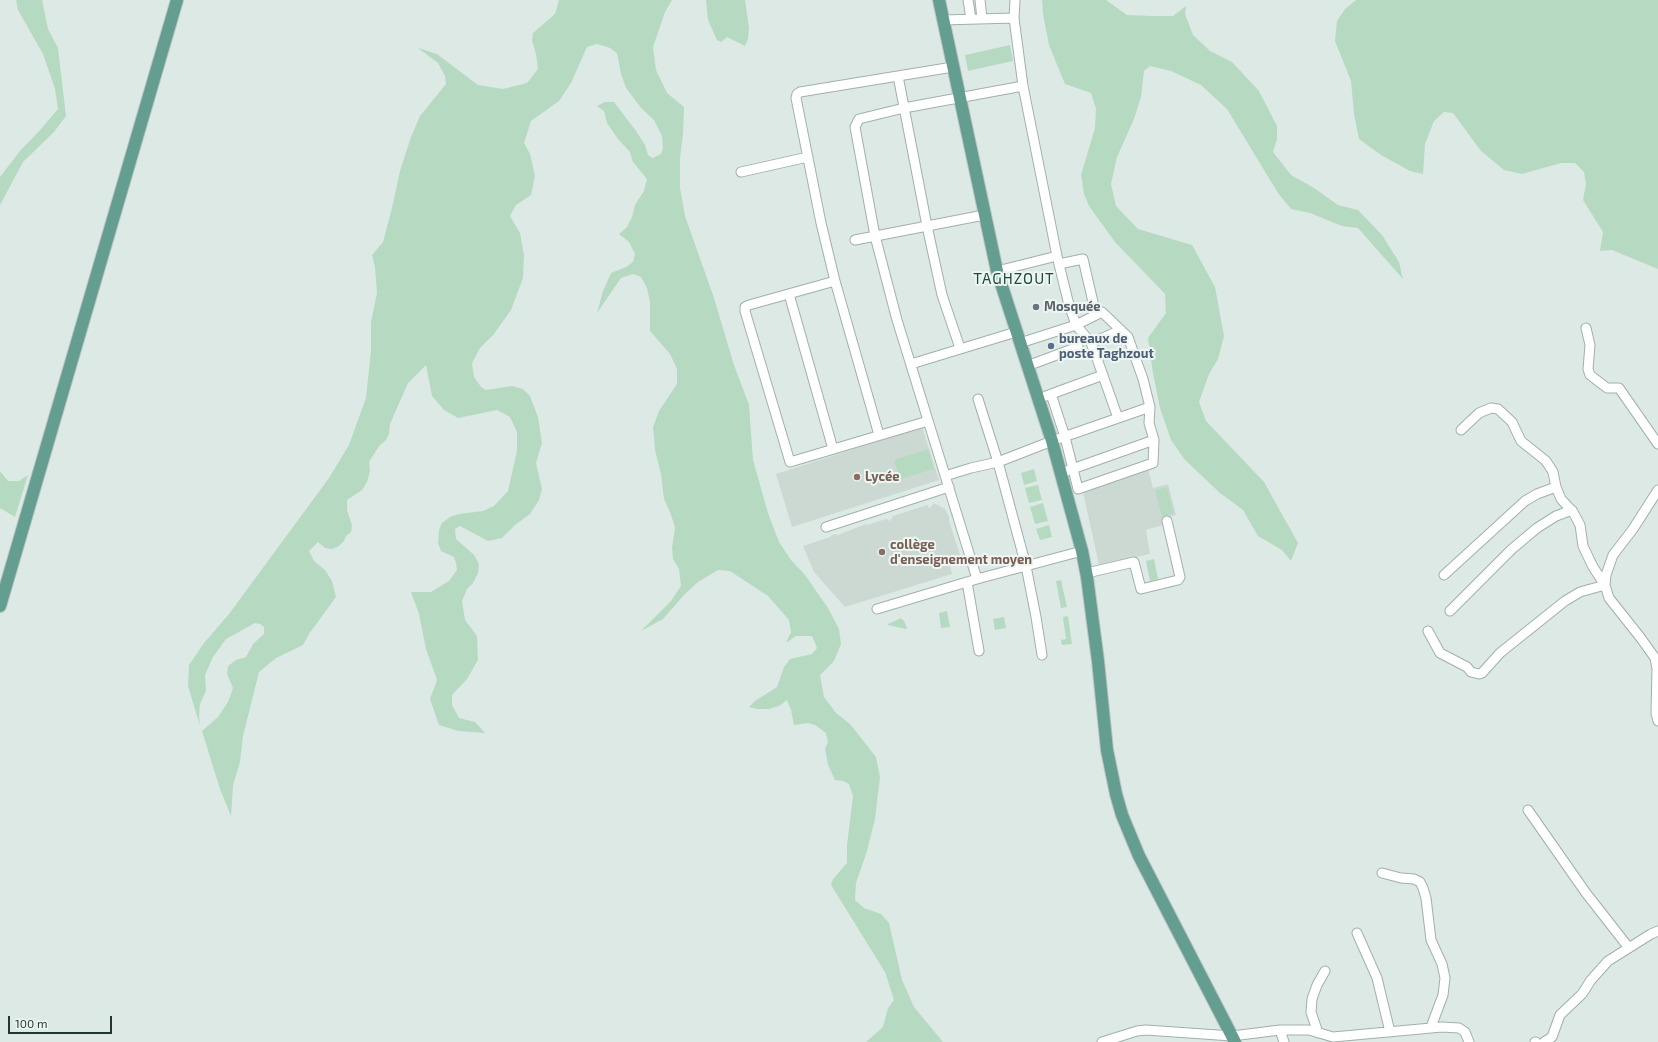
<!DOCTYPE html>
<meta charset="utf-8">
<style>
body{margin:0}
#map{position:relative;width:1658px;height:1042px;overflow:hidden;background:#dde9e4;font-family:"Exo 2",sans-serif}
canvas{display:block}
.scale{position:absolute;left:8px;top:1016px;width:104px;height:18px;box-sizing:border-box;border:2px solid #203832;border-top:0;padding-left:5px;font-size:12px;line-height:14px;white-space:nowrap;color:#203832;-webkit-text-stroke:3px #eef6f2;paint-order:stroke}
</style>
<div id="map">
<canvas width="1658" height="1042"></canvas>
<div class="scale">100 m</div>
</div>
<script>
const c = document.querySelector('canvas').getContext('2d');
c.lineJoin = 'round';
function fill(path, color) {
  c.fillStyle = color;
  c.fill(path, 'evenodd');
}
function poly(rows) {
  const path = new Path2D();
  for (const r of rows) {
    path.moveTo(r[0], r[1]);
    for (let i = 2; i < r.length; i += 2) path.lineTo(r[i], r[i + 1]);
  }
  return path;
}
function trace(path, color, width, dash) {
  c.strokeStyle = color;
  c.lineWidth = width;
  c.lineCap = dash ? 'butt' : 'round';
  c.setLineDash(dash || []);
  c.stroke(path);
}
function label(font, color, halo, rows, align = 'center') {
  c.font = font + ' "Exo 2",sans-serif';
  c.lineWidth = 4;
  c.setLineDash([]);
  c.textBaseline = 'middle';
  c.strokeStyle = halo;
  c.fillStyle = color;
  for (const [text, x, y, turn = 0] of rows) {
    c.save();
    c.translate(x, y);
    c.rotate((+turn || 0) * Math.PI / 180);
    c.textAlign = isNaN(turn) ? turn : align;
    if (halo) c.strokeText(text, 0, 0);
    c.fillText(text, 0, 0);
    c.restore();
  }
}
const built = poly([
 [922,427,939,480,792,527,776,474],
 [1148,469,1153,488,1168,484,1176,515,1162,519,1163,525,1146,530,1150,554,1099,565,1083,492],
 [934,503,945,509,949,517,949,521,961,558,949,562,952,574,845,607,814,572,803,546,830,537,834,534,838,535,866,524,867,525,886,519,890,521,893,516,927,505,929,508,931,507]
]);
const green = poly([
 [16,0,42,0,48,29,58,48,66,116,54,132,23,162,0,205,0,177,20,151,41,129,58,109,55,89,43,54,18,10],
 [559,0,672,0,665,12,653,47,656,70,667,93,684,107,683,134,680,158,680,188,685,216,714,298,734,365,749,405,753,460,768,513,779,542,791,560,805,575,828,608,839,629,841,644,834,661,820,675,824,697,836,713,850,724,876,757,880,777,875,819,867,851,856,883,855,900,864,908,881,914,889,923,902,980,914,1007,943,1042,866,1042,883,1027,888,1008,894,1000,885,972,831,885,833,879,847,863,847,845,853,796,849,784,843,781,835,780,828,765,825,749,828,742,826,733,815,725,808,723,794,725,791,710,787,700,779,706,769,709,757,709,749,707,755,701,777,687,784,667,790,659,812,654,817,648,812,636,796,636,786,643,791,632,789,620,768,596,730,571,718,570,698,582,685,594,663,619,641,631,671,601,681,586,679,569,673,559,672,548,675,527,670,512,664,499,661,474,655,450,653,427,659,411,677,384,677,369,670,354,650,331,650,302,647,288,641,277,633,274,621,278,597,313,603,291,611,273,626,267,633,262,635,254,629,242,619,234,627,227,632,217,635,205,644,191,647,179,633,162,630,152,618,139,607,123,604,111,597,106,605,102,614,102,636,131,645,145,648,155,653,158,661,154,663,148,662,136,654,120,642,109,626,88,621,74,617,53,610,48,597,44,587,47,571,83,559,101,531,121,524,143,530,154,535,176,531,195,516,205,510,216,520,233,524,255,523,278,511,310,494,334,480,348,472,363,474,377,481,387,486,390,512,386,523,389,530,396,538,417,542,443,536,463,542,489,539,500,530,514,515,525,502,538,488,541,460,526,455,529,456,539,474,555,479,564,478,573,473,583,467,589,462,601,465,620,477,636,478,660,467,679,452,695,452,705,459,718,475,722,485,733,458,731,439,725,430,699,437,680,426,649,419,614,411,592,431,592,449,581,457,570,456,563,454,557,441,551,438,543,439,530,442,523,450,517,459,514,483,511,494,506,508,491,517,451,517,432,510,417,497,410,458,418,444,410,432,396,426,365,408,383,390,424,389,434,386,440,379,446,369,462,370,471,367,482,362,490,347,500,347,510,352,525,351,532,346,536,344,541,339,546,332,549,325,548,318,542,309,551,314,561,325,570,332,581,336,597,309,634,303,645,276,658,259,672,243,736,240,762,233,785,231,816,220,789,202,731,218,717,228,702,233,688,227,674,228,666,236,660,246,657,253,644,264,634,264,627,260,624,255,623,226,639,213,657,205,675,206,691,200,704,199,717,200,726,188,686,189,665,204,643,229,614,329,478,349,445,366,398,371,351,371,322,377,293,375,267,372,255,383,242,392,208,400,171,411,137,420,116,446,84,445,76,438,63,418,48,437,54,478,85,503,89,527,83,538,69,536,54,532,40,533,33,555,14],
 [706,0,745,0,749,28,748,39,745,46,727,37,721,42,717,40,708,20],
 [1042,0,1106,0,1127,15,1152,16,1173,16,1186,6,1185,14,1193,35,1210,51,1232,62,1259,91,1277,126,1277,139,1273,152,1291,175,1314,188,1338,205,1358,210,1382,235,1399,262,1403,279,1358,228,1342,226,1310,213,1291,209,1278,193,1227,109,1201,85,1171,71,1150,66,1144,71,1141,97,1134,119,1117,157,1111,184,1116,206,1138,229,1192,245,1215,287,1224,336,1218,359,1209,374,1199,402,1206,421,1264,482,1298,543,1291,561,1282,550,1258,536,1243,510,1220,493,1185,460,1171,440,1160,408,1153,373,1148,338,1166,313,1165,294,1115,242,1089,206,1084,194,1081,175,1095,128,1096,109,1091,93,1065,84,1049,45,1043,14],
 [1356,0,1658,0,1658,269,1612,250,1600,251,1603,232,1583,200,1586,184,1584,172,1575,163,1561,163,1522,174,1504,170,1481,151,1453,113,1444,112,1434,121,1425,144,1423,174,1410,171,1381,155,1359,139,1354,114,1351,81,1335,41,1337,21,1345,9],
 [1010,45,1013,61,968,71,965,55],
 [928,449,934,469,900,479,894,460],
 [1034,469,1037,481,1024,485,1021,473],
 [0,471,8,481,19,481,28,475,15,517,0,508],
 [1038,485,1042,500,1029,503,1025,488],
 [1167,487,1174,513,1162,517,1155,490],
 [1043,503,1048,521,1035,524,1030,507],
 [1049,525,1052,537,1040,540,1036,529],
 [1154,559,1158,579,1150,581,1146,561],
 [1061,580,1067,607,1061,608,1056,581],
 [947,611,950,627,941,628,939,613],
 [1068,616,1072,644,1062,645,1061,640,1066,639,1063,617],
 [1004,617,1006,628,995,630,993,619],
 [901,618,904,621,907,628,906,629,888,625,888,624]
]);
const minor = poly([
 [968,0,971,19],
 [980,0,982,19],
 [1015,0,1014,18,1023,86,1057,256,1068,301,1076,325,1091,343,1095,353,1118,418],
 [943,20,1014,18],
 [898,76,927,226,942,295,960,348],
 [1023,86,904,108,859,119,855,127,875,236,897,320,977,579,1082,551],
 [741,172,808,157],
 [855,240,984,215],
 [1059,264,1083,259,1096,315],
 [997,271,1057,256],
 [835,281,749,305,745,307,745,311,790,462,928,421],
 [789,294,833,449],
 [1586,328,1590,345,1588,369,1590,375,1607,388,1619,388,1658,444],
 [1020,343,1076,325,1102,312,1128,337,1143,379,1150,407,1149,423,1154,440,1153,463,1078,489,1065,437,1051,394],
 [1091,343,1121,330],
 [911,364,1016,332],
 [1027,366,1078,347],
 [1046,396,1103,375],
 [978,399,998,462,1026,566,1036,617,1042,655],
 [879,435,835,281,821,223,796,98,797,94,800,92,953,67],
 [1061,473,1154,440],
 [945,476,971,468,998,462,1052,441,1150,407],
 [1658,490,1633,529,1613,555,1606,575,1605,585,1609,598,1640,637,1655,658,1657,669,1656,713,1658,721],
 [826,527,949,487],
 [1087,573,1134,562,1141,589,1178,580,1180,577,1167,521],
 [1444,575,1525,501,1537,494,1556,487],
 [967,582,979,651],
 [877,609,977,579],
 [1450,611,1512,549,1537,528,1556,516,1572,510],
 [1428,631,1440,653,1467,667,1471,672,1479,674,1482,673,1500,653,1565,601,1580,592,1605,585,1593,567,1583,546,1580,525,1573,512,1561,499,1556,487,1553,472,1546,461,1521,441,1512,422,1498,409,1491,408,1479,413,1461,430],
 [1528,810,1586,893,1629,948],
 [1382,873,1401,878,1414,879,1420,882,1423,888,1426,898,1431,940,1442,964,1445,978,1443,995,1431,1027],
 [1357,933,1377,978,1390,1032],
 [1280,1030,1284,1042],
 [1318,1033,1311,1012,1312,999,1317,985,1325,971],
 [1102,1042,1137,1031,1146,1030,1232,1036,1280,1030,1309,1030,1333,1037,1442,1027,1459,1028,1465,1032,1469,1042],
 [1535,1042,1536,1042],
 [1544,1042,1552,1037,1560,1015,1582,994,1591,980,1608,961,1651,934,1658,931]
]);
const major = poly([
 [939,0,997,271,1052,441,1082,551,1087,577,1098,661,1107,750,1116,794,1122,815,1139,856,1235,1042],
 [0,606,177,0]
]);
const markers = [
 [1036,307,4,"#6b7280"],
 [1051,346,4,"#5c6f8a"],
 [857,477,4,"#8d6e63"],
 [882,552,4,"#8d6e63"]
];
const worshipNames = [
 ["Mosquée",1044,307]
];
const serviceNames = [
 ["bureaux de",1059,339],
 ["poste Taghzout",1059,354]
];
const educationNames = [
 ["Lycée",865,477],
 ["collège",890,545],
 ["d'enseignement moyen",890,560]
];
const quarterNames = [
 ["TAGHZOUT",1014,279]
];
fill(built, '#ccd9d3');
fill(green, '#b6dac1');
trace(minor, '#a1b0ab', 11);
trace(major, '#bcc3c2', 14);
trace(minor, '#fff', 9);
trace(major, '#639e90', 12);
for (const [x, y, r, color] of markers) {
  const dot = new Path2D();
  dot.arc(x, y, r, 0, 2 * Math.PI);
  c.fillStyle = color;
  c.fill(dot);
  trace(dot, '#eef6f2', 1.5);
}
label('bold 13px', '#5b616d', '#eef6f2', worshipNames, 'left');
label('bold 13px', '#4e5e75', '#eef6f2', serviceNames, 'left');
label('bold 13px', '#785e54', '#eef6f2', educationNames, 'left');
c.letterSpacing = '1px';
label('15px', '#1d493f', '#eef6f2', quarterNames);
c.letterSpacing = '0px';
</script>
